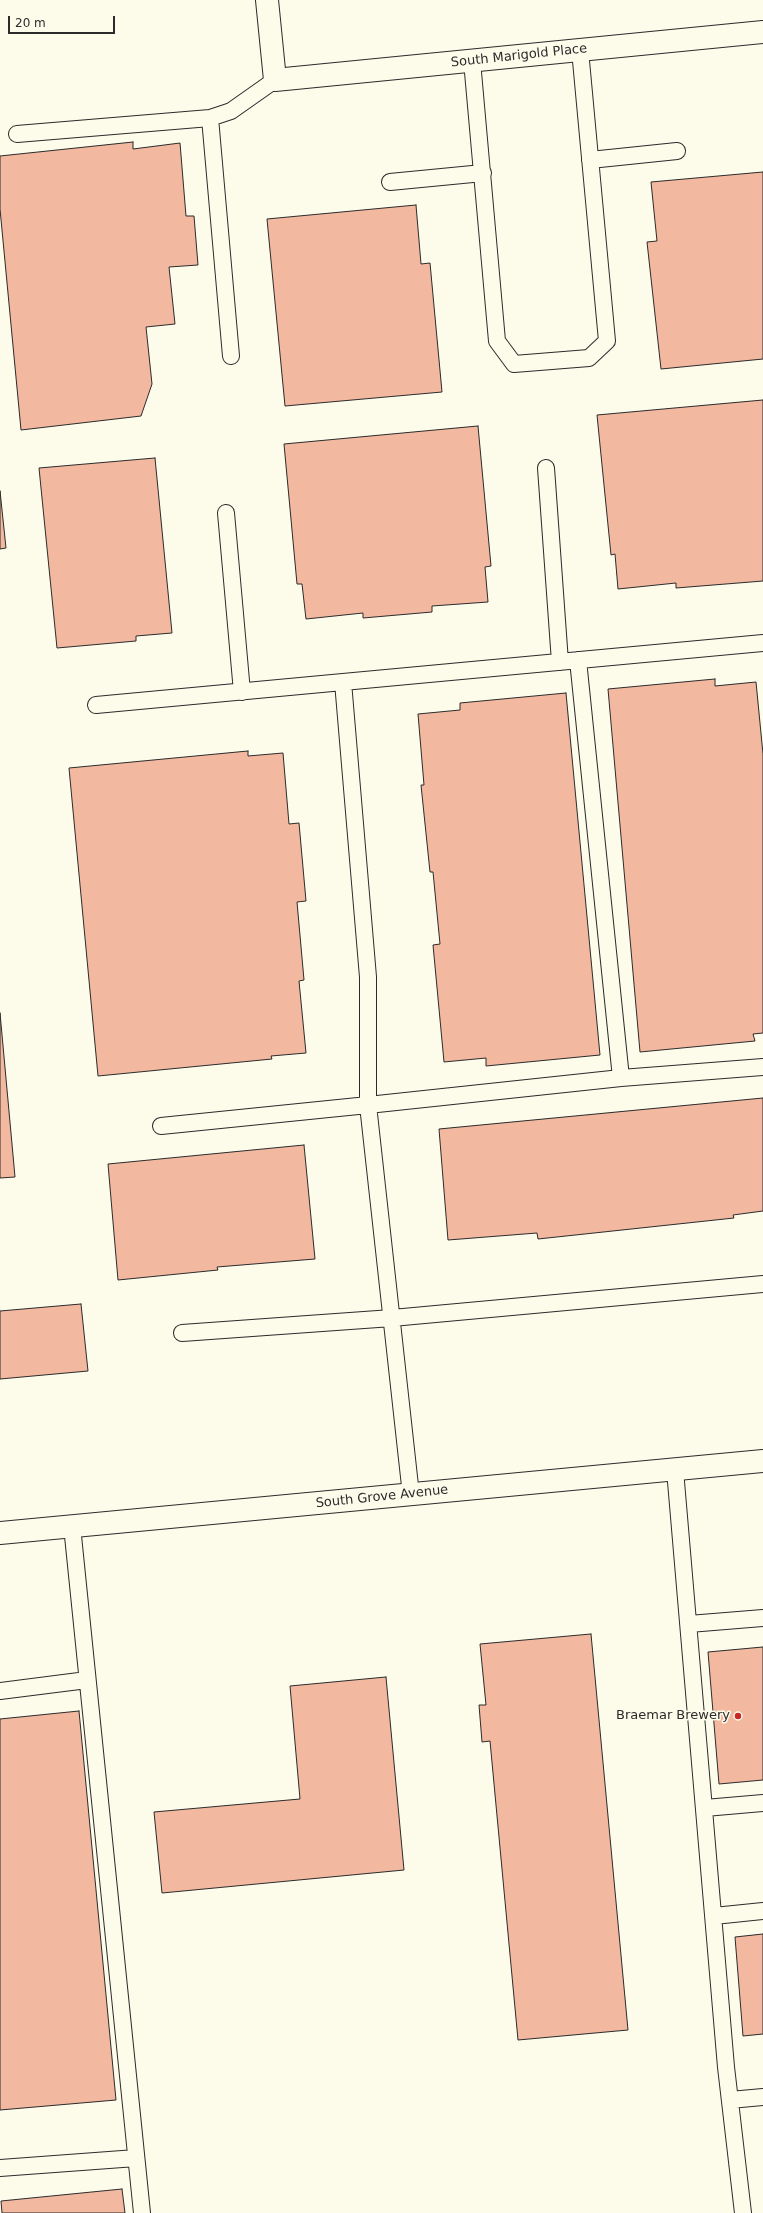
<!DOCTYPE html>
<style>
body{margin:0}
#map{position:relative;width:763px;height:2213px;overflow:hidden;background:#fdfbea;font-family:"DejaVu Sans",sans-serif}
canvas{display:block}
.scale{position:absolute;left:8px;top:16px;width:107px;height:18px;box-sizing:border-box;border:2px solid #2b2b2b;border-top:0;padding-left:5px;font-size:12px;line-height:14px;white-space:nowrap;color:#2b2b2b;-webkit-text-stroke:3px #fdfbea;paint-order:stroke}
</style>
<div id="map">
<canvas width="763" height="2213"></canvas>
<div class="scale">20 m</div>
</div>
<script>
const c = document.querySelector('canvas').getContext('2d');
c.lineJoin = 'round';
function fill(path, color) {
  c.fillStyle = color;
  c.fill(path, 'evenodd');
}
function poly(rows) {
  const path = new Path2D();
  for (const r of rows) {
    path.moveTo(r[0], r[1]);
    for (let i = 2; i < r.length; i += 2) path.lineTo(r[i], r[i + 1]);
  }
  return path;
}
function trace(path, color, width, dash) {
  c.strokeStyle = color;
  c.lineWidth = width;
  c.lineCap = dash ? 'butt' : 'round';
  c.setLineDash(dash || []);
  c.stroke(path);
}
function label(font, color, halo, rows, align = 'center') {
  c.font = font + ' "DejaVu Sans",sans-serif';
  c.lineWidth = 3;
  c.setLineDash([]);
  c.textBaseline = 'middle';
  c.strokeStyle = halo;
  c.fillStyle = color;
  for (const [text, x, y, turn = 0] of rows) {
    c.save();
    c.translate(x, y);
    c.rotate((+turn || 0) * Math.PI / 180);
    c.textAlign = isNaN(turn) ? turn : align;
    if (halo) c.strokeText(text, 0, 0);
    c.fillText(text, 0, 0);
    c.restore();
  }
}
const building = poly([
 [133,142,133,149,180,143,186,216,194,216,198,265,169,267,175,324,146,327,152,384,141,416,21,430,0,209,0,156,133,142],
 [763,172,763,359,661,369,647,242,657,241,651,182,763,172],
 [416,205,421,264,430,263,442,392,285,406,267,219,416,205],
 [763,400,763,581,676,588,676,583,618,589,615,554,611,555,597,415,763,400],
 [478,426,491,566,485,567,488,602,432,606,432,612,363,618,363,613,306,619,302,584,297,584,284,444,478,426],
 [155,458,172,633,136,636,136,641,57,648,39,468,155,458],
 [0,491,6,548,0,549,0,491],
 [715,679,715,686,756,682,763,754,763,1033,753,1034,755,1041,640,1052,608,689,715,679],
 [566,693,600,1055,486,1066,486,1058,444,1062,433,945,440,944,433,872,430,872,421,785,424,785,418,714,460,710,460,703,566,693],
 [248,751,248,756,283,753,289,824,299,823,306,901,297,902,304,980,299,981,306,1053,271,1056,272,1059,98,1076,69,768,248,751],
 [0,1013,15,1177,0,1178,0,1013],
 [763,1098,763,1211,733,1215,734,1218,538,1239,537,1233,448,1240,439,1129,763,1098],
 [304,1145,315,1259,217,1267,218,1270,118,1280,108,1164,304,1145],
 [81,1304,88,1371,0,1379,0,1311,81,1304],
 [591,1634,628,2030,518,2040,490,1741,482,1742,479,1705,486,1705,480,1644,591,1634],
 [763,1647,763,1780,719,1784,708,1652,763,1647],
 [386,1677,404,1870,162,1893,154,1812,300,1799,290,1686,386,1677],
 [79,1711,116,2100,0,2110,0,1719,79,1711],
 [763,1934,763,2034,743,2036,735,1937,763,1934],
 [122,2189,125,2213,2,2213,1,2201,122,2189]
]);
const lane = poly([
 [472,61,497,341,514,364,589,358,607,341,580,50],
 [210,118,231,356],
 [17,134,210,118,231,111,275,80],
 [590,160,677,151],
 [390,182,483,173],
 [546,468,560,662],
 [226,513,242,692],
 [578,660,621,1078],
 [96,705,343,682],
 [161,1126,368,1105,368,977,343,682,763,643],
 [182,1333,392,1318,763,1284],
 [675,1470,726,2067,743,2213],
 [411,1495,368,1105,621,1078,763,1067],
 [72,1526,142,2213],
 [689,1624,763,1618],
 [0,1691,87,1680],
 [705,1808,763,1803],
 [714,1916,763,1911],
 [730,2100,763,2097],
 [0,2168,136,2158]
]);
const street = poly([
 [267,0,275,80,763,32]
]);
const secondary = poly([
 [0,1533,763,1461]
]);
const markers = [
 [738,1716,4,"#c62828"]
];
const streetNames = [
 ["South Marigold Place",519,56,-6],
 ["South Grove Avenue",382,1497,-6]
];
const poiNames = [
 ["Braemar Brewery",730,1716]
];
fill(building, '#f2b8a0');
trace(building, '#2b2b2b', 1);
trace(lane, '#2b2b2b', 18);
trace(street, '#2b2b2b', 24);
trace(secondary, '#2b2b2b', 24);
trace(lane, '#fdfbea', 16);
trace(street, '#fdfbea', 22);
trace(secondary, '#fdfbea', 22);
for (const [x, y, r, color] of markers) {
  const dot = new Path2D();
  dot.arc(x, y, r, 0, 2 * Math.PI);
  c.fillStyle = color;
  c.fill(dot);
  trace(dot, '#fdfbea', 1.5);
}
label('13px', '#2b2b2b', '#fdfbea', streetNames);
label('13px', '#2b2b2b', '#fdfbea', poiNames, 'right');
</script>
